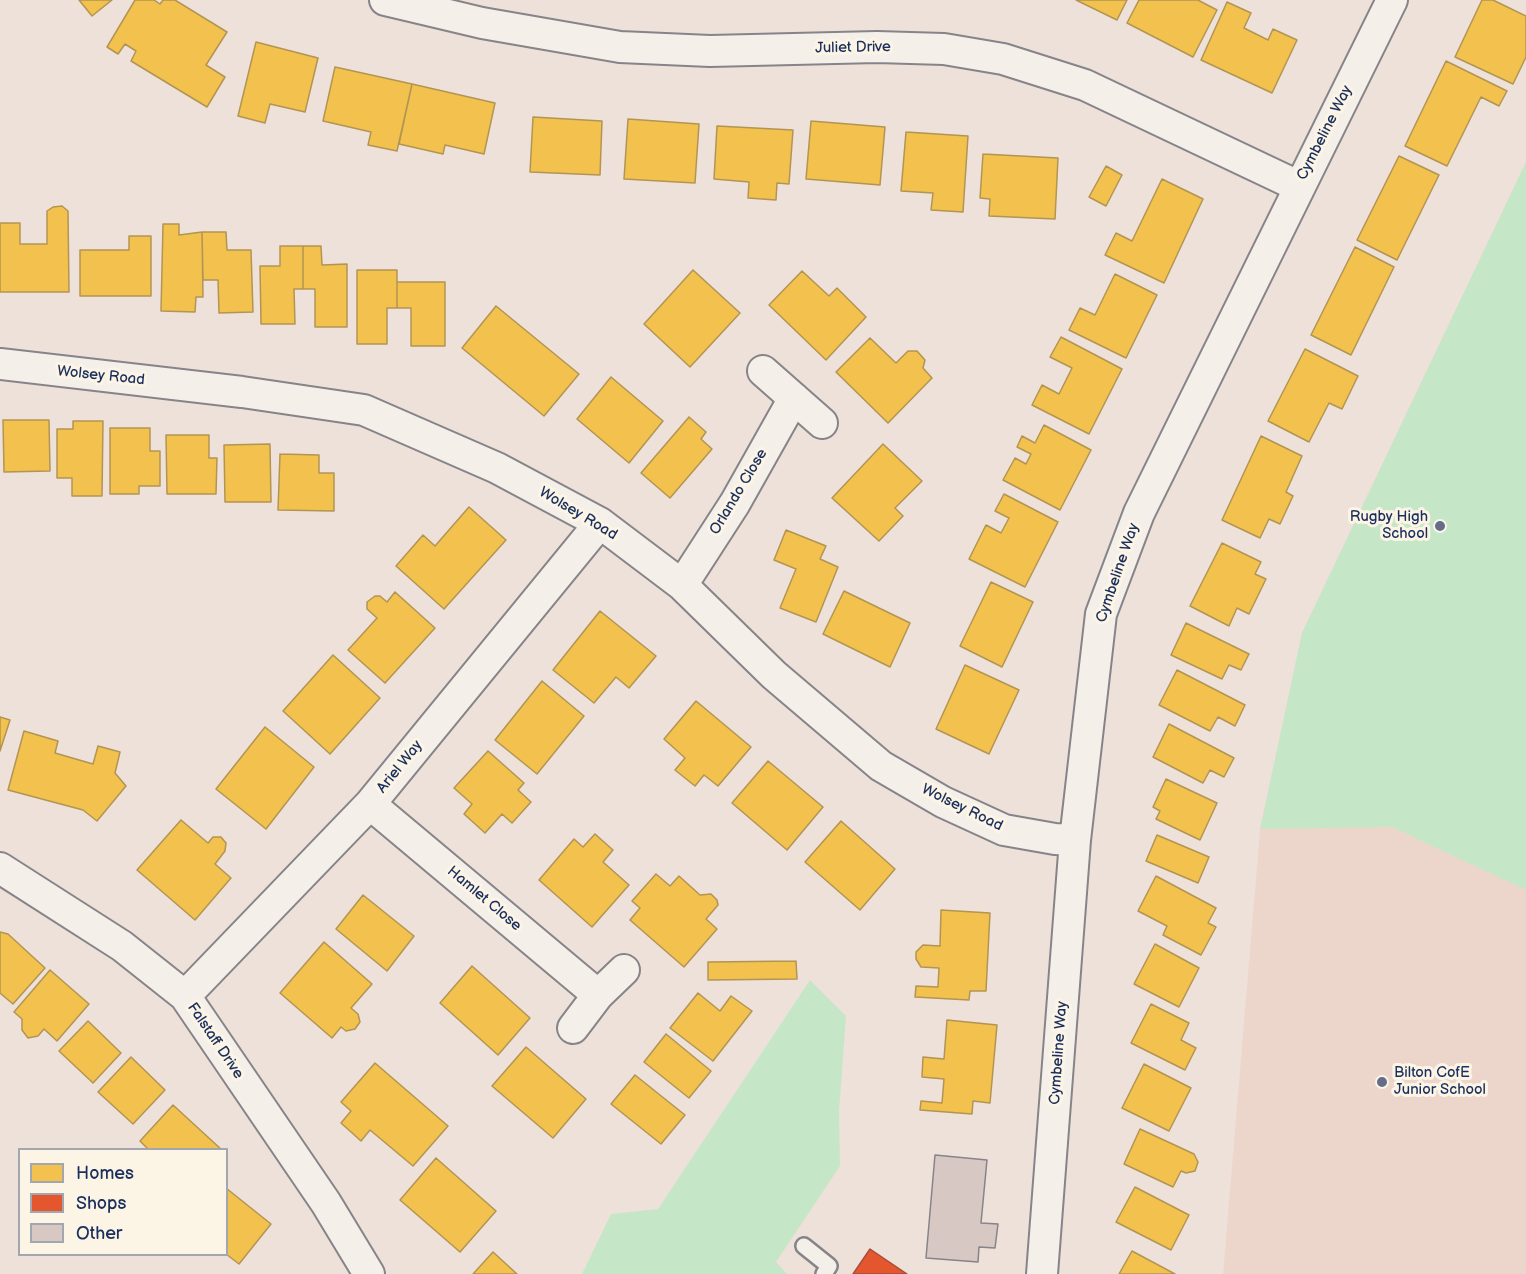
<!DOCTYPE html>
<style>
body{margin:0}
#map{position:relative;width:1526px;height:1274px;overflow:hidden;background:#eee1d9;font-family:"Balsamiq Sans",sans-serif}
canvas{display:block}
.legend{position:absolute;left:18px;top:1148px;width:210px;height:108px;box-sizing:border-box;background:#fcf5e5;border:2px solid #a2a6af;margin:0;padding:8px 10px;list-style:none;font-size:18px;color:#1b2f5e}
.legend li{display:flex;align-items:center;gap:12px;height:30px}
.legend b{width:30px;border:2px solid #a2a6af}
</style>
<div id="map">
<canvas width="1526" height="1274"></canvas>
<ul class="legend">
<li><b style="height:16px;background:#f2c14e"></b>Homes</li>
<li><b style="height:16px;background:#e4572e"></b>Shops</li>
<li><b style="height:16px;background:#d7c8c4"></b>Other</li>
</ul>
</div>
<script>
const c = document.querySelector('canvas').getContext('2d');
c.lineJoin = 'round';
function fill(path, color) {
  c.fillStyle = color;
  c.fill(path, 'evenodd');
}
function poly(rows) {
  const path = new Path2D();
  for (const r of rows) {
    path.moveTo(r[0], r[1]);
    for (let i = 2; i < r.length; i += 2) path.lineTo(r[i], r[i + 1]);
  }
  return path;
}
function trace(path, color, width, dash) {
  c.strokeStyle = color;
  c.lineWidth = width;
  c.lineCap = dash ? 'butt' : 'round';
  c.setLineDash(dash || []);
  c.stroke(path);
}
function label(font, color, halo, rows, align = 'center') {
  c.font = font + ' "Balsamiq Sans",sans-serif';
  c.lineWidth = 6;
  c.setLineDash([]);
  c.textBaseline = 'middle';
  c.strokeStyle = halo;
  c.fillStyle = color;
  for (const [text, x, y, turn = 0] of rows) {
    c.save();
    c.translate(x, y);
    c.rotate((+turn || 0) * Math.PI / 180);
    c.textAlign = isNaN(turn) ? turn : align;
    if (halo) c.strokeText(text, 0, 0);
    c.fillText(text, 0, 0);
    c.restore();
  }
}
const built = poly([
 [1526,162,1526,1274,1223,1274,1260,830,1302,633]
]);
const green = poly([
 [1526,162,1526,890,1392,827,1260,829,1302,633],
 [810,980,846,1016,839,1112,840,1166,776,1262,787,1274,582,1274,611,1214,658,1209]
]);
const homes = poly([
 [79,0,112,0,92,16,79,0],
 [135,0,154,0,160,4,163,0,175,0,227,32,206,65,225,77,207,107,131,61,136,51,125,44,118,54,107,47,135,0],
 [1076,0,1127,0,1117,20,1076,0],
 [1139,0,1198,0,1217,10,1193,57,1127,23,1139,0],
 [1482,0,1493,0,1526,16,1526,57,1513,84,1455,57,1482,0],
 [1227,2,1251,13,1244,28,1268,40,1273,29,1297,40,1272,93,1201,60,1227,2],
 [256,42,318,58,305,112,270,104,265,123,238,116,256,42],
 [1446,61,1507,91,1499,106,1481,97,1447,166,1405,146,1446,61],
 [335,67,412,84,397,151,368,145,371,132,323,121,335,67],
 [412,84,495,103,484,154,445,145,443,154,399,144,412,84],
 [533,117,602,121,600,175,530,172,533,117],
 [628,119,699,124,695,183,624,179,628,119],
 [811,121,885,127,880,185,806,179,811,121],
 [717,126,793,130,789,184,777,183,776,200,748,198,749,182,714,179,717,126],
 [906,132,968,136,963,212,931,210,933,193,901,191,906,132],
 [983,154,1058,158,1055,219,989,216,990,199,980,198,983,154],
 [1399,156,1439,175,1397,260,1357,240,1399,156],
 [1106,166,1122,175,1106,206,1089,197,1106,166],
 [1162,179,1203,199,1164,283,1105,255,1116,233,1132,241,1162,179],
 [62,206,68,211,69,292,0,292,0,223,20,223,20,244,47,244,47,211,53,207,62,206],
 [163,224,179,224,179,235,202,232,203,297,196,297,195,312,161,311,163,224],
 [202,232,226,232,227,250,251,250,253,312,219,313,218,280,203,280,202,232],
 [129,236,151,236,151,296,80,296,80,250,129,250,129,236],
 [280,246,303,246,303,289,294,289,295,324,261,324,260,266,280,266,280,246],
 [303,246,321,246,322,265,347,264,347,327,315,327,315,289,303,289,303,246],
 [1355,247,1394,267,1351,355,1311,335,1355,247],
 [357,270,397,270,397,308,387,308,387,344,357,344,357,270],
 [693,270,740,313,690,367,644,324,693,270],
 [802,271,829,296,837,288,866,317,826,360,769,305,802,271],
 [1115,274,1157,295,1126,358,1069,330,1080,308,1095,315,1115,274],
 [397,282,445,282,445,346,411,346,411,308,397,308,397,282],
 [496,306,579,374,544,416,462,348,496,306],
 [1061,337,1122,369,1089,434,1032,405,1042,385,1059,394,1072,368,1050,357,1061,337],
 [870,338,896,363,908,351,917,351,925,360,923,368,932,378,888,423,836,372,870,338],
 [1305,349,1358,376,1342,409,1329,403,1309,442,1268,421,1305,349],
 [611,377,663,421,629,463,577,419,611,377],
 [689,417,706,432,701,439,712,449,670,498,641,473,689,417],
 [3,420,49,420,50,471,4,472,3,420],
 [73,421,103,421,102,496,72,496,72,478,57,478,57,429,73,429,73,421],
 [1044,425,1091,450,1060,510,1003,480,1015,458,1026,464,1031,454,1017,447,1022,436,1035,443,1044,425],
 [110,428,150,428,150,451,160,451,160,486,139,486,139,494,110,494,110,428],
 [166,435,209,435,209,458,217,458,216,494,167,494,166,435],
 [1261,436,1302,456,1286,492,1293,496,1280,524,1269,519,1260,538,1222,520,1261,436],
 [270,444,271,502,225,502,224,445,270,444],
 [883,444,922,481,895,508,903,516,879,541,832,498,883,444],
 [280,454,319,455,319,473,334,473,334,511,278,510,280,454],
 [1004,494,1058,522,1025,587,969,559,986,525,1001,533,1009,518,995,511,1004,494],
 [469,507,506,540,444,609,396,566,423,535,435,546,469,507],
 [786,530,826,546,820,559,838,567,816,622,780,608,796,569,774,560,786,530],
 [1222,543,1261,562,1255,574,1266,579,1249,614,1237,608,1229,626,1190,606,1222,543],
 [991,582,1033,602,1002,667,960,646,991,582],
 [844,591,910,623,890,667,823,634,844,591],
 [395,592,435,628,385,683,348,650,377,618,367,609,367,602,375,596,380,596,387,602,395,592],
 [600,611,656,656,629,688,616,677,594,703,553,670,600,611],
 [1186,623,1249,654,1241,670,1229,665,1222,679,1171,655,1186,623],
 [333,655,380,698,330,754,283,711,333,655],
 [965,665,1019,690,989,754,936,729,965,665],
 [1177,670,1245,705,1235,726,1218,717,1210,731,1159,705,1177,670],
 [542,681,584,716,537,774,495,740,542,681],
 [696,701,751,747,718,786,704,775,695,786,675,770,685,758,664,739,696,701],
 [0,717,10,720,0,751,0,717],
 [1169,724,1234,758,1224,777,1210,770,1203,783,1153,757,1169,724],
 [265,727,314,767,266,829,216,789,265,727],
 [24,731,58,741,55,753,93,764,98,746,120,752,115,773,126,786,97,821,83,810,8,790,24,731],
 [488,751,524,783,518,790,531,802,512,823,502,814,485,833,464,814,472,804,454,788,488,751],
 [768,761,823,807,787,850,732,803,768,761],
 [1166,779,1217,803,1200,840,1156,819,1160,811,1153,807,1166,779],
 [181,820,208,843,213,837,221,837,226,843,225,851,215,864,231,878,195,920,137,870,181,820],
 [841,821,895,869,860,910,805,862,841,821],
 [595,834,613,850,603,862,629,885,592,927,539,880,574,839,583,847,595,834],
 [1157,835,1209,857,1198,883,1146,861,1157,835],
 [656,874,670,886,679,876,700,895,711,894,717,900,718,905,706,919,717,929,684,967,630,920,640,908,632,901,656,874],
 [1156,876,1216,908,1208,923,1216,927,1201,955,1163,935,1167,926,1138,911,1156,876],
 [363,895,414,936,387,971,336,929,363,895],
 [941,910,990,913,986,991,970,991,969,1000,915,997,916,986,938,987,939,968,921,967,916,959,916,952,923,945,940,946,941,910],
 [0,932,8,934,45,968,13,1004,0,993,0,932],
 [324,942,372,984,351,1008,358,1014,360,1022,355,1029,346,1031,341,1027,332,1038,280,993,324,942],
 [1155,944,1199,968,1179,1007,1134,984,1155,944],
 [796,961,797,979,708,980,708,962,796,961],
 [472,966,530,1018,498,1055,440,1003,472,966],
 [50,970,89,1004,57,1041,44,1029,38,1036,28,1038,22,1030,22,1019,14,1012,50,970],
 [698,993,720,1011,731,996,752,1011,713,1061,670,1028,698,993],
 [1151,1004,1189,1023,1181,1040,1196,1048,1185,1070,1131,1043,1151,1004],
 [947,1020,997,1025,990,1103,973,1101,972,1114,920,1110,921,1101,942,1103,944,1079,922,1077,923,1057,944,1059,947,1020],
 [88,1021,121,1053,93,1083,59,1051,88,1021],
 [666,1034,711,1071,689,1098,644,1062,666,1034],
 [526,1047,586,1099,553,1138,492,1086,526,1047],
 [131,1057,165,1090,133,1124,98,1092,131,1057],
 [375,1063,448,1126,413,1166,370,1130,361,1141,341,1123,351,1111,341,1102,375,1063],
 [1144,1064,1191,1088,1169,1131,1122,1108,1144,1064],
 [635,1075,685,1115,661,1144,611,1104,635,1075],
 [173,1105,222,1150,149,1150,140,1141,173,1105],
 [1140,1129,1194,1154,1198,1162,1195,1171,1186,1173,1181,1171,1173,1187,1124,1164,1140,1129],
 [436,1158,496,1211,460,1252,400,1200,436,1158],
 [1135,1187,1189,1215,1171,1250,1116,1222,1135,1187],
 [226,1188,271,1224,239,1264,226,1254,226,1188],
 [1132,1251,1175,1274,1119,1274,1132,1251],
 [493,1252,517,1274,473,1274,493,1252]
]);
const shops = poly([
 [870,1249,907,1274,853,1274,870,1249]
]);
const building = poly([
 [935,1155,987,1160,981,1223,998,1224,995,1248,979,1247,978,1262,926,1258,935,1155]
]);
const lane = poly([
 [804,1246,829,1266,824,1274]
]);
const street = poly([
 [385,0,482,23,620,47,710,51,877,47,944,49,1003,59,1085,85,1298,186],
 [0,364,242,392,364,410,497,468,600,523,682,585,774,675,881,766,943,802,1004,830,1055,839,1075,840],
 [763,371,822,423],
 [682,585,735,503,794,398],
 [370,804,598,995],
 [0,868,122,946,185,996,326,1203,369,1274],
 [185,996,370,804,600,523],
 [573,1028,598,995,624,970],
 [1042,1274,1075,840,1101,614,1139,513,1392,0]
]);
const markers = [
 [1440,526,6,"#656d89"],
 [1382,1082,6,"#656d89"]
];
const streetNames = [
 ["Juliet Drive",853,48,-1],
 ["Cymbeline Way",1325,133,-63],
 ["Wolsey Road",101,376,6],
 ["Orlando Close",739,492,-59],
 ["Wolsey Road",578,514,31],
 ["Cymbeline Way",1118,573,-71],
 ["Ariel Way",400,767,-51],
 ["Wolsey Road",962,808,26],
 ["Hamlet Close",484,899,40],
 ["Falstaff Drive",215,1041,56],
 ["Cymbeline Way",1059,1053,-86]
];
const poiNames = [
 ["Rugby High",1428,517],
 ["School",1428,534],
 ["Bilton CofE",1394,1073,"left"],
 ["Junior School",1394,1090,"left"]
];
fill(built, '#ecd6cb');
fill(green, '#c6e7c7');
fill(homes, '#f2c14e');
trace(homes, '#b29553', 1.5);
fill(shops, '#e4572e');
trace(shops, '#a84b3c', 1.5);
fill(building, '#d7c8c4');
trace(building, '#868489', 1.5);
trace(lane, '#868489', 20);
trace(street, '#868489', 34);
trace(lane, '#f4efe9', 15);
trace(street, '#f4efe9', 30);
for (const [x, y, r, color] of markers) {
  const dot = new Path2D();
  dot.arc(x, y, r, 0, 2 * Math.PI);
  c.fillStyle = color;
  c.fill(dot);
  trace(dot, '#fcf5e5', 2);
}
label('15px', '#1b2f5e', '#fcf5e5', streetNames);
label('15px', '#1b2f5e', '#fcf5e5', poiNames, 'right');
</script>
